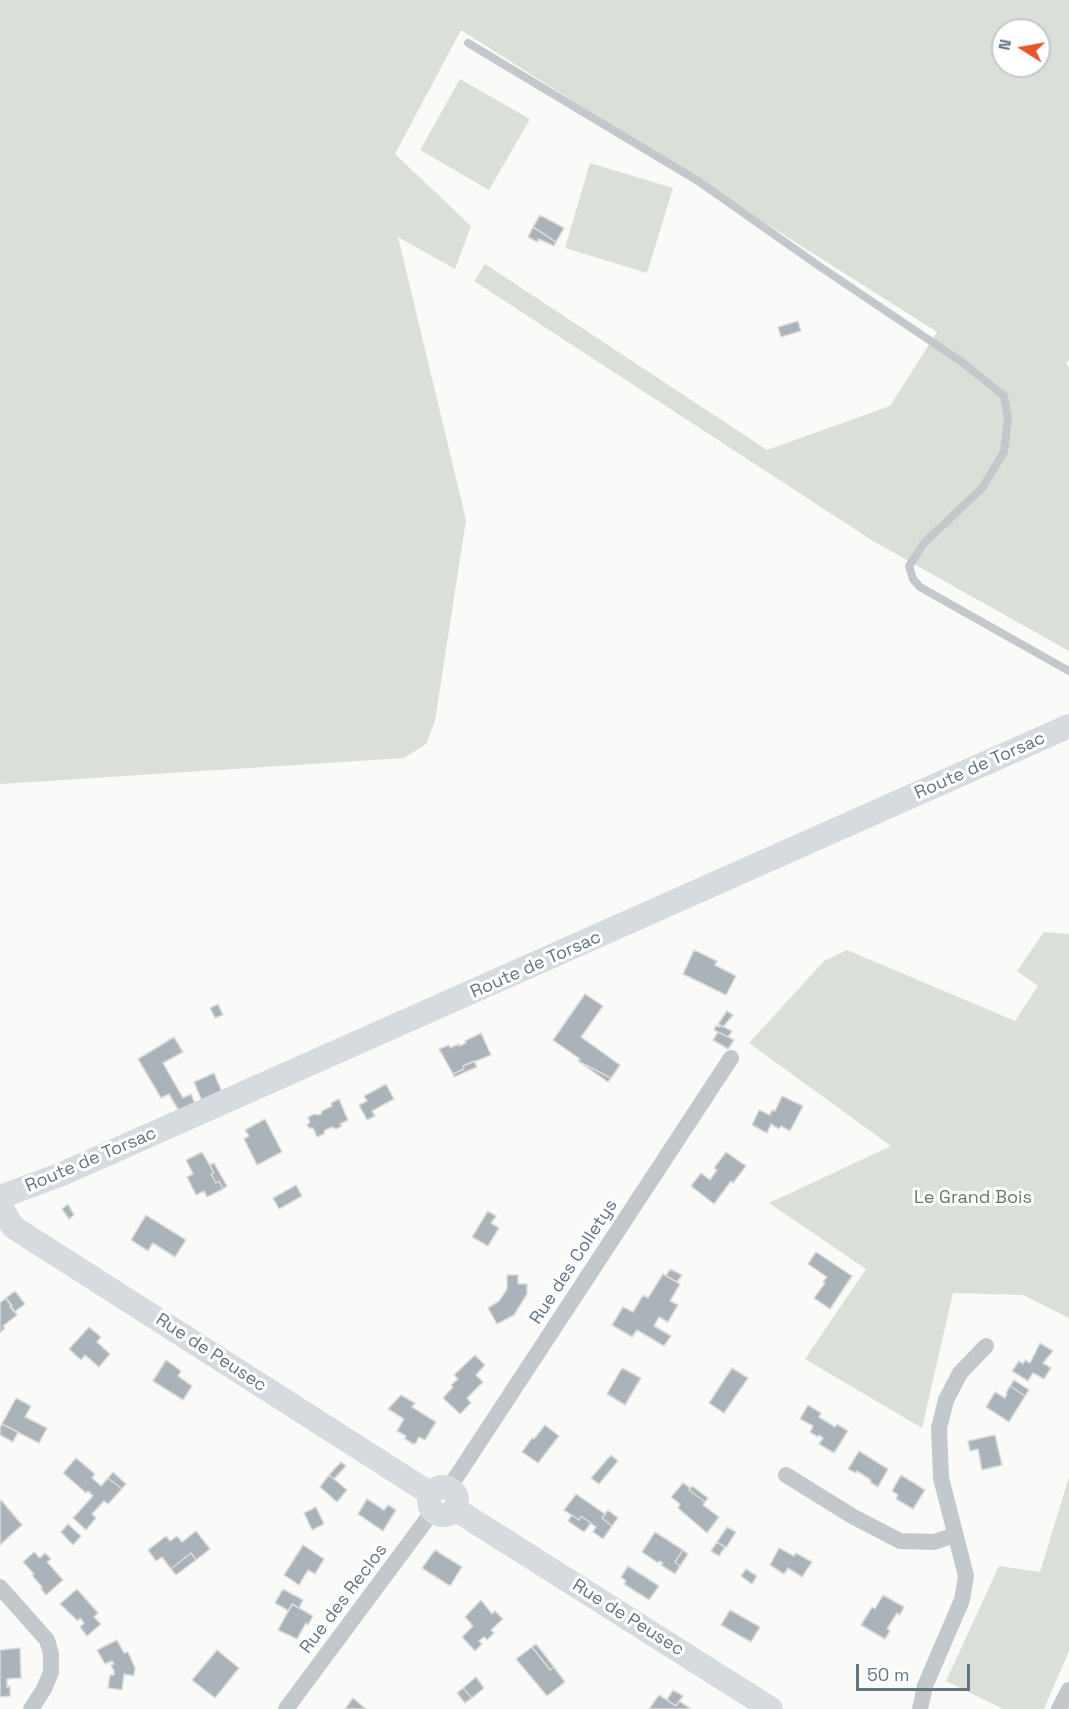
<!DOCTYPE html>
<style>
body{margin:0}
#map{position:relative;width:1069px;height:1709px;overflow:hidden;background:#fafaf8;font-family:"Space Grotesk",sans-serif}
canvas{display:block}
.north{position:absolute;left:991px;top:18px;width:60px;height:60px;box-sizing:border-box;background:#fff;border:2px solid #c1c8cd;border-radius:50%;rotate:281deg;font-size:16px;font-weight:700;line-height:24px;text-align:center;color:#657683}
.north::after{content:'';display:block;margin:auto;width:21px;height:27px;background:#e4572e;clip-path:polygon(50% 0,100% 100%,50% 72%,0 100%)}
.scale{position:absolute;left:856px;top:1664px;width:114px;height:27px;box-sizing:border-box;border:3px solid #657683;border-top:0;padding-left:8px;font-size:18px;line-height:21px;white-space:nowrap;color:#657683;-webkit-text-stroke:4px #fff;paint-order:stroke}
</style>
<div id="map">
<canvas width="1069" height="1709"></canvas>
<div class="north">N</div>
<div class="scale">50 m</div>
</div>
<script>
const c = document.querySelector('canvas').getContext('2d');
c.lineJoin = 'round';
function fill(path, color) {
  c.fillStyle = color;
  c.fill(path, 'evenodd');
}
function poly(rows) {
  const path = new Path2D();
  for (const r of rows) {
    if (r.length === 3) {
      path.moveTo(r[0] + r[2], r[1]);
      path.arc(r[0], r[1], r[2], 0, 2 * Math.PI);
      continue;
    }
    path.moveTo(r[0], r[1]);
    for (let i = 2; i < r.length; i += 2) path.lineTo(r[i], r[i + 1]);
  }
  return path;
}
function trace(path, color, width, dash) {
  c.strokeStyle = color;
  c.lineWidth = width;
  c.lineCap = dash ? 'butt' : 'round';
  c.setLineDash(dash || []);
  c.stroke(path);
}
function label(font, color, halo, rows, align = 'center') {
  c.font = font + ' "Space Grotesk",sans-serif';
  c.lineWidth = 6;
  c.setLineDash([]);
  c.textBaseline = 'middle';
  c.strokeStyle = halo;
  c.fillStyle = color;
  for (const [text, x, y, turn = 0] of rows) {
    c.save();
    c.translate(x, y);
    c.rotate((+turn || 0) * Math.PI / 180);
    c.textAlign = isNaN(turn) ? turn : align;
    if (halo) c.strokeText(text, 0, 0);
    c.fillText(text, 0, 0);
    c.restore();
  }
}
const green = poly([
 [0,0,1069,0,1069,360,1066,363,1069,367,1069,651,873,541,474,281,485,264,767,450,890,406,937,332,461,30,395,154,471,226,455,269,398,237,466,520,435,721,426,744,404,758,0,784],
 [1003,30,1039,30,1039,66,1003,66],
 [460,79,530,119,489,190,420,150],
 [590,163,673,188,647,273,565,248],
 [1044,932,1069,934,1069,1318,1023,1295,953,1293,922,1428,805,1359,866,1269,769,1203,891,1146,749,1043,824,961,847,950,1015,1021,1038,986,1017,971],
 [1069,1477,1069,1651,1044,1709,1003,1709,946,1681,999,1566,1040,1572]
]);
const building = poly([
 [540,215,564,228,556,242,533,227,540,215],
 [533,227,556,242,554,246,539,239,537,242,528,237,533,227],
 [798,321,801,331,781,337,778,327,798,321],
 [694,950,717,961,715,965,736,976,726,995,683,974,694,950],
 [585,994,603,1006,581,1037,620,1065,611,1078,578,1061,580,1059,553,1040,585,994],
 [218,1004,223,1015,215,1018,210,1008,218,1004],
 [727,1011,733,1015,723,1027,718,1024,727,1011],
 [720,1025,732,1031,728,1037,714,1030,716,1026,719,1027,720,1025],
 [718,1032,734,1040,728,1049,713,1040,718,1032],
 [481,1033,491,1055,463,1066,464,1069,453,1074,439,1049,449,1045,450,1048,459,1044,459,1046,466,1043,465,1041,481,1033],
 [174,1037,183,1052,163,1063,183,1098,191,1094,195,1104,179,1111,169,1094,161,1098,138,1059,174,1037],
 [474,1061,477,1067,454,1077,453,1074,464,1069,463,1066,474,1061],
 [578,1061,611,1078,608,1082,578,1061],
 [214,1073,222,1092,202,1101,194,1082,214,1073],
 [386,1084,394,1099,372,1111,375,1116,367,1120,359,1105,367,1101,364,1096,386,1084],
 [782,1096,803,1106,790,1131,781,1126,779,1129,771,1124,767,1133,752,1125,759,1110,770,1115,772,1110,775,1111,782,1096],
 [339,1099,348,1120,340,1124,342,1126,336,1129,332,1127,325,1130,324,1134,317,1137,313,1128,309,1128,307,1125,310,1122,308,1117,315,1114,318,1115,321,1114,322,1111,332,1106,331,1103,339,1099],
 [265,1119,282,1152,257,1165,244,1139,249,1136,245,1130,265,1119],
 [202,1152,214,1173,211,1174,216,1183,219,1181,223,1189,207,1197,204,1191,196,1195,187,1177,193,1174,186,1160,202,1152],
 [726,1152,746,1166,733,1183,731,1181,714,1204,691,1186,701,1173,710,1180,717,1170,714,1168,726,1152],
 [214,1163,227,1186,223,1189,219,1181,216,1183,211,1174,214,1173,210,1165,214,1163],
 [296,1185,302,1196,279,1209,273,1198,296,1185],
 [68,1204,74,1215,69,1219,62,1209,68,1204],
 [488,1211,496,1216,491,1223,499,1228,488,1246,472,1237,488,1211],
 [146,1215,186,1240,175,1257,153,1243,148,1251,131,1240,146,1215],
 [816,1252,852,1276,830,1309,814,1298,825,1283,823,1282,827,1277,808,1264,816,1252],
 [670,1269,682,1275,677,1282,666,1276,670,1269],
 [663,1274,680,1284,670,1301,678,1305,668,1322,659,1317,654,1326,671,1336,664,1346,637,1330,632,1337,612,1325,623,1307,633,1312,643,1295,648,1298,663,1274],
 [507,1275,518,1275,518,1284,527,1284,527,1294,514,1315,497,1324,488,1308,499,1301,507,1289,507,1275],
 [15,1291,25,1304,14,1312,10,1306,12,1305,6,1298,15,1291],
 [6,1298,17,1315,3,1326,5,1328,0,1333,0,1303,6,1298],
 [89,1327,101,1337,97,1342,110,1354,99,1367,85,1355,81,1360,69,1349,89,1327],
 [1040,1343,1053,1351,1043,1363,1051,1368,1044,1379,1033,1373,1028,1381,1012,1371,1019,1361,1023,1364,1025,1360,1030,1363,1040,1343],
 [475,1355,485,1365,476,1375,483,1382,467,1398,471,1403,460,1414,443,1398,453,1387,451,1385,458,1379,454,1375,475,1355],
 [166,1360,181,1371,178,1376,192,1386,183,1400,153,1381,166,1360],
 [622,1368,641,1378,625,1405,607,1394,622,1368],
 [732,1368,748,1378,724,1413,709,1403,732,1368],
 [1014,1380,1029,1390,1025,1396,1010,1386,1014,1380],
 [1010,1386,1025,1396,1009,1422,986,1407,995,1392,1005,1398,1007,1394,1006,1393,1010,1386],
 [401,1395,415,1403,412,1407,436,1422,425,1440,419,1437,416,1443,413,1444,405,1439,406,1436,397,1431,404,1419,388,1409,401,1395],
 [16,1398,31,1406,25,1417,47,1428,39,1443,2,1424,16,1398],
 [808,1405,821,1413,819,1417,835,1427,837,1424,848,1431,834,1453,819,1444,823,1438,819,1435,818,1437,810,1432,813,1426,800,1419,808,1405],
 [2,1424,18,1432,13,1442,0,1435,0,1428,2,1424],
 [545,1425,559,1436,538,1463,522,1452,532,1438,534,1439,545,1425],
 [995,1435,1002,1465,982,1470,978,1449,970,1451,968,1441,995,1435],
 [859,1451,888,1469,878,1487,870,1482,871,1480,857,1471,856,1473,848,1469,859,1451],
 [611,1455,618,1461,599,1484,591,1478,611,1455],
 [76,1458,95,1474,92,1478,101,1486,108,1478,122,1489,108,1504,104,1501,92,1514,96,1518,86,1530,73,1518,93,1496,88,1491,86,1493,63,1473,76,1458],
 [341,1462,346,1466,334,1479,329,1475,341,1462],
 [113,1472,126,1484,122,1489,108,1478,113,1472],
 [329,1475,347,1490,337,1502,320,1487,329,1475],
 [901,1475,925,1490,913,1509,896,1499,898,1495,892,1491,901,1475],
 [683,1483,690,1488,689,1490,705,1502,703,1505,719,1517,707,1533,678,1508,680,1504,671,1497,683,1483],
 [692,1486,708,1498,705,1502,689,1490,692,1486],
 [576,1494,605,1514,602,1518,612,1526,603,1539,593,1532,596,1527,581,1516,579,1520,564,1510,576,1494],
 [367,1499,384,1510,388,1505,396,1510,383,1531,358,1514,367,1499],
 [1,1500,22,1525,0,1545,0,1501,1,1500],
 [316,1507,324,1524,312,1530,304,1513,316,1507],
 [608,1510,618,1518,612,1526,602,1518,608,1510],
 [572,1515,579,1520,581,1516,591,1523,584,1532,568,1521,572,1515],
 [68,1524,81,1536,73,1545,61,1532,68,1524],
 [727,1527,736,1532,726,1548,717,1542,727,1527],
 [196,1531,210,1549,196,1560,191,1553,171,1569,162,1557,156,1561,148,1550,166,1536,170,1541,177,1536,182,1542,196,1531],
 [655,1532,683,1550,675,1562,680,1566,675,1574,661,1565,663,1563,659,1561,658,1563,642,1552,655,1532],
 [717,1542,725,1547,719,1556,711,1551,717,1542],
 [303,1545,324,1559,315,1574,308,1570,299,1585,284,1575,303,1545],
 [779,1548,794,1556,796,1553,812,1562,802,1577,788,1568,784,1574,770,1565,779,1548],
 [435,1550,462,1567,450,1586,422,1568,435,1550],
 [683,1550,688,1554,680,1566,675,1562,683,1550],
 [34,1552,40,1558,45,1553,51,1559,47,1562,63,1580,46,1595,41,1589,42,1587,32,1575,34,1574,23,1562,34,1552],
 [191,1553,196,1560,176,1575,171,1569,191,1553],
 [628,1566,659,1586,649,1600,624,1584,626,1581,621,1577,628,1566],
 [746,1569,757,1576,752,1584,741,1576,746,1569],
 [77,1589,98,1613,94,1617,101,1624,87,1636,80,1627,84,1623,80,1618,78,1621,60,1604,77,1589],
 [283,1589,303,1600,299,1608,292,1604,289,1611,275,1603,283,1589],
 [883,1595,904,1607,900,1615,897,1613,887,1629,890,1631,885,1639,861,1625,872,1607,875,1609,883,1595],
 [481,1600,492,1614,495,1611,503,1619,491,1630,494,1633,487,1640,484,1637,479,1641,482,1644,475,1651,462,1637,473,1626,465,1617,481,1600],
 [292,1604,313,1616,308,1625,306,1623,297,1639,278,1630,292,1604],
 [730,1610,760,1627,751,1642,721,1625,730,1610],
 [117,1640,124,1653,128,1652,135,1668,134,1676,124,1674,122,1690,108,1688,110,1675,114,1675,114,1671,111,1665,114,1664,112,1661,105,1664,97,1650,117,1640],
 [536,1644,554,1667,550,1670,532,1647,536,1644],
 [532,1647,550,1670,554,1667,565,1682,547,1696,516,1659,532,1647],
 [20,1648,21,1678,7,1679,7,1687,10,1686,10,1696,0,1697,0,1650,20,1648],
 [217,1650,239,1668,215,1698,192,1680,217,1650],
 [476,1677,484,1688,472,1698,463,1688,476,1677],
 [463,1688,472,1698,465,1703,457,1693,463,1688],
 [673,1690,683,1696,676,1706,667,1700,673,1690],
 [659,1695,676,1706,679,1701,691,1709,649,1709,659,1695],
 [353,1698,366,1709,345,1709,353,1698]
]);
const lane = poly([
 [468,43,698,181,819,266,962,362,1004,396,1008,418,1004,452,982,488,924,543,909,566,913,579,920,587,1069,671]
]);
const street = poly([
 [786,1475,852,1516,900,1541,934,1542,955,1535],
 [449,1488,731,1058],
 [0,1587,47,1640,51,1654,51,1672,44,1689,31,1709],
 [286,1709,433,1511],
 [920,1709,925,1686,962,1600,966,1576,941,1478,939,1428,946,1400,960,1373,986,1346],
 [1059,1709,1069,1690]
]);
const secondary = poly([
 [0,1197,62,1174,1069,726],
 [0,1205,13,1227,431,1494],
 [443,1501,14],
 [455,1509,771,1709]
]);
const streetNames = [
 ["Route de Torsac",980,766,-24],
 ["Route de Torsac",536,965,-24],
 ["Route de Torsac",91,1160,-23],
 ["Rue des Colletys",574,1262,-57],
 ["Rue de Peusec",211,1353,33],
 ["Rue des Reclos",344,1599,-53],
 ["Rue de Peusec",628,1618,32]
];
const parkNames = [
 ["Le Grand Bois",973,1198]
];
fill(green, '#dadfd7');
fill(building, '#aab3b9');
trace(building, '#dcdcda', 1.5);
trace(lane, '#c3c8cc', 8);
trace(street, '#c3c8cc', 16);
trace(secondary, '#d6dbdf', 24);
label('18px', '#657683', '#fff', streetNames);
label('18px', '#687a64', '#fff', parkNames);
</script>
